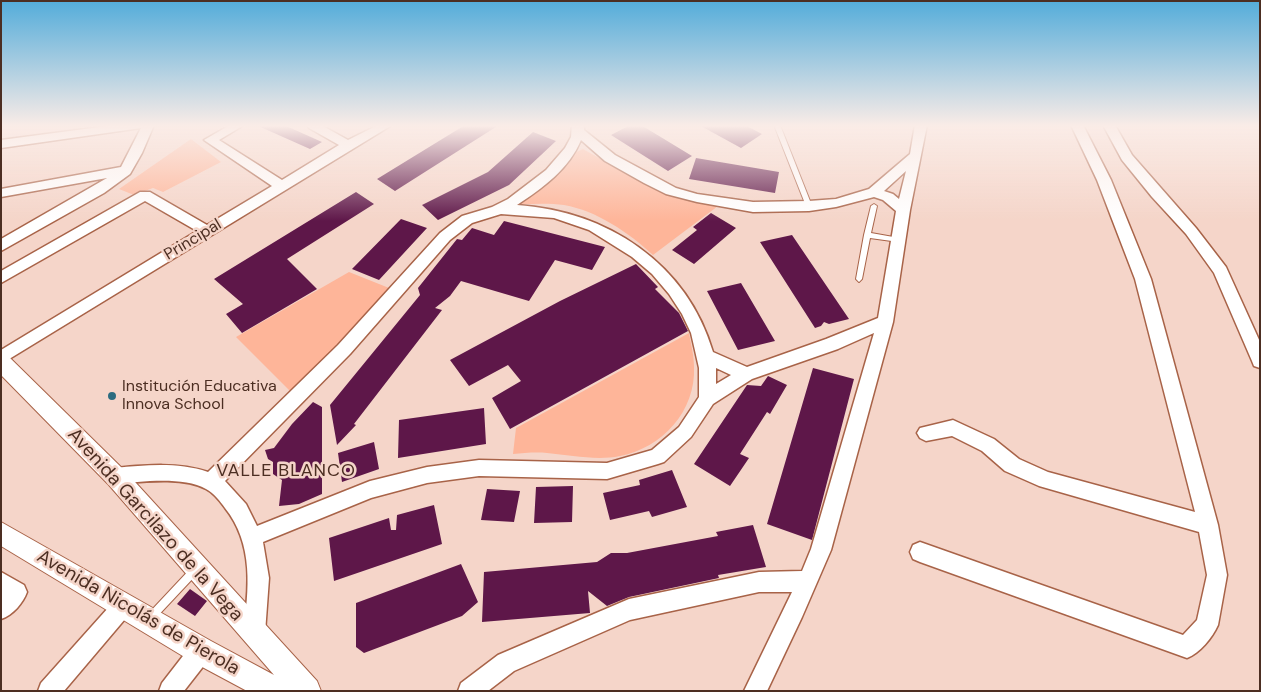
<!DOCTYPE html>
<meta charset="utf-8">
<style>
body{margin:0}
#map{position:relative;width:1261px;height:692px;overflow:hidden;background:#f5d5c9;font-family:"DM Sans",sans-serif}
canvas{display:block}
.frame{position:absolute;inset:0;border:2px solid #4c2e22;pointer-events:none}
</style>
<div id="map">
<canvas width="1261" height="692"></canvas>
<div class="frame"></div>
</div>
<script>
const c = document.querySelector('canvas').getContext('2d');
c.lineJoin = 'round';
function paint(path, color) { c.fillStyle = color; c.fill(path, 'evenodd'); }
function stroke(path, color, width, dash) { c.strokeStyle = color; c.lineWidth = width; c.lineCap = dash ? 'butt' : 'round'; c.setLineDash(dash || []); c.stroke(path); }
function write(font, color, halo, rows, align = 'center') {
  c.font = font + ' "DM Sans",sans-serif'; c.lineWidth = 5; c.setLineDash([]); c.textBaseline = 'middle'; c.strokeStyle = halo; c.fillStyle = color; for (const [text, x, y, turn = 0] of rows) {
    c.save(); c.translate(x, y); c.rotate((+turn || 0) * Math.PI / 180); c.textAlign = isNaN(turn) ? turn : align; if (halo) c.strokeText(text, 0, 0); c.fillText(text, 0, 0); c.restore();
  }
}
paint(new Path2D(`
 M191 139 221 162 163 192 153 188 134 195 119 189Z
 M583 149 653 188 718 206 653 255C628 232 597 211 564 205 550 203 535 204 521 204L518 200 574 153Z
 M349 272 389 288 292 393 236 337Z
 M689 333C691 344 694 356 694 367 696 411 662 448 620 456 596 461 571 455 547 453 536 452 524 453 513 454L516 428Z`), '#feb599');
paint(new Path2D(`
 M256 125H284L322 142 310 149Z
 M465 125H499L395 191 377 179Z
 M630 125H641L692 156 668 171 611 135Z
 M699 125H745L762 134 741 148Z
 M533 132 556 141 509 185 438 220 422 205 488 172Z
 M696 158 779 172 775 193 689 179Z
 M356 192 374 204 287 259 317 289 242 333 226 314 243 304 214 279Z
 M711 213 736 228 694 264 672 250 697 230 693 227Z
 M401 219 427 228 379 280 352 269Z
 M504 221 605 247 592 270 555 260 529 301 461 281 450 296 435 308 442 310 354 424 356 425 337 445 330 405 420 295 418 288 457 239 462 240 472 228 494 235Z
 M792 235 849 319 829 324 824 322 821 326 815 328 760 242Z
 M636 264 658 287 655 289 679 313 688 331 510 429 492 398 521 381 508 365 469 386 450 360 560 301Z
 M741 283 775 341 738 350 707 291Z
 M813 368 854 379 812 540 767 524Z
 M768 376 787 385 770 414 767 412 740 454 749 458 730 486 694 464 747 385 761 386Z
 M313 402 322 407V494L299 504 279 506 282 480 273 474V462L268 459 265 450 274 448 292 424Z
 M484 408 486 444 398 458 399 420Z
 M374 442 379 469 342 482 338 453Z
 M672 470 687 507 652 517 649 511 610 520 603 493 640 485 639 480Z
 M573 486 572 522 534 523 536 487Z
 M487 489 520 491 514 522 481 520Z
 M434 505 442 544 334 581 329 538 389 518 391 530H396L397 515Z
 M753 525 766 567 718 575 719 578 629 597 607 606 588 591 590 613 482 622 484 572 597 562 611 553H627L718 536 716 532Z
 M461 564 478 602 462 616 364 653 356 647V603Z
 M190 589 207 601 195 616 177 604Z`), '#5e1749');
const service = new Path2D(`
 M774 125H780L812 206 811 207 809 208 806 206Z
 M874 204 877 206 871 233 899 238 902 240 899 242 870 238 862 279 859 282 856 279 864 235 871 206Z
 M195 565 198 567 200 570 198 573 153 621 150 623 147 621 145 618 147 615 192 567Z`);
const minor = new Path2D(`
 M115 125H154L142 153 130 174 104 193 1 251V239L107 178 1 197V189L121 167 141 128 1 148V140Z
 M230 125H244L219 140 282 180 339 145 309 128 307 125H321L348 140 378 125H392L1 364V350L197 231 145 201 1 283V271L140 192H150L207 225 272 186 204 140Z
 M572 125H584V130L615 155 676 188 697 194 753 202 809 201 836 199 869 189 910 154 915 125H927L910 210 893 322 831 550 802 617 767 691H744L792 592H759L630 620 514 671 488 691H458L461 683 498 655 629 599 759 572 802 571 811 549 874 333 838 349 752 379 713 404 691 437 664 462 658 464 607 479 479 476 427 483 371 498 263 542 269 578 265 633 262 641 254 644 246 641 243 633C249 590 254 544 225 508 220 501 214 493 206 489 183 476 140 482 115 484L108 482 106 476 108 470 115 468C147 465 178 462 208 472L338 345 440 233 462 216 492 207 508 199 546 170 565 148 571 137ZM581 140 605 161 644 183 666 194 697 202 753 212 809 211 836 207 874 197 883 200 896 211 878 318 826 339 747 367 713 352C687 263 607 211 517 205 543 188 569 169 581 140ZM906 171 899 199 893 194 884 191ZM501 214 554 218 589 230 632 257 652 274 669 294 682 314 691 333 699 368V397L679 427 652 450 607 463 479 460 427 467 370 481 257 526 246 504 225 481 350 354 450 240 472 223ZM716 368 731 375 716 384Z
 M1071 125H1083L1111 180 1151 279 1218 525 1227 575 1218 625C1212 638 1200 653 1187 658L920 562 913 559 910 552 913 545 920 542 1183 635 1197 620 1207 575 1199 532 1039 486 1005 471 982 451 952 436 926 441 920 438 917 433 920 428 953 420 994 439 1019 459 1048 472 1195 512 1135 279 1097 180Z
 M1103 125H1115L1132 155 1196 228 1226 267 1260 342V368L1254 366 1252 361 1214 273 1186 234 1152 197 1122 160Z
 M1 572 24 585 27 592C23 603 13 615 1 619Z
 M124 594 131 598 135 605 131 612 64 691H38L41 683 117 598Z
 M201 640 209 643 212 651 209 659 184 691H159L162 683 193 643Z`);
const tertiary = new Path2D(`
 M1 354 8 356 125 471 317 681 321 691H247L191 661 1 546V522L211 641 274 675 109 485 1 375Z`);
stroke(service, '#a86348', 2);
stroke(minor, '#a86348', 3);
stroke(tertiary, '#a86348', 2);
paint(service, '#fff');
paint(minor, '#fff');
paint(tertiary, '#fff');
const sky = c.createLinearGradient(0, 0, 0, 221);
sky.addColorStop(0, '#53acda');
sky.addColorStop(0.57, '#faece7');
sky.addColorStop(1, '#faece700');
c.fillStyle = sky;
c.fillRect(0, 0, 1261, 221);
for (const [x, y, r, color] of [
 [112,396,5,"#2c6c80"]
]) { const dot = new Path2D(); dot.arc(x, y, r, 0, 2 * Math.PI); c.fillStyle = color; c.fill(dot); stroke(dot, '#f5d5c9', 2); }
write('16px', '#4c2e22', '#f5d5c9', [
 ["Principal",193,240,-31]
]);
write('16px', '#4c2e22', '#f5d5c9', [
 ["Institución Educativa",122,387],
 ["Innova School",122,405]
], 'left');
c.letterSpacing = '1px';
write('18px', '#4c2e22', '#f5d5c9', [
 ["VALLE BLANCO",286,471]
]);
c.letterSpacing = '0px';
write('19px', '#4c2e22', '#f5d5c9', [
 ["Avenida Garcilazo de la Vega",155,525,48],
 ["Avenida Nicolás de Pierola",138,613,30]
]);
</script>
